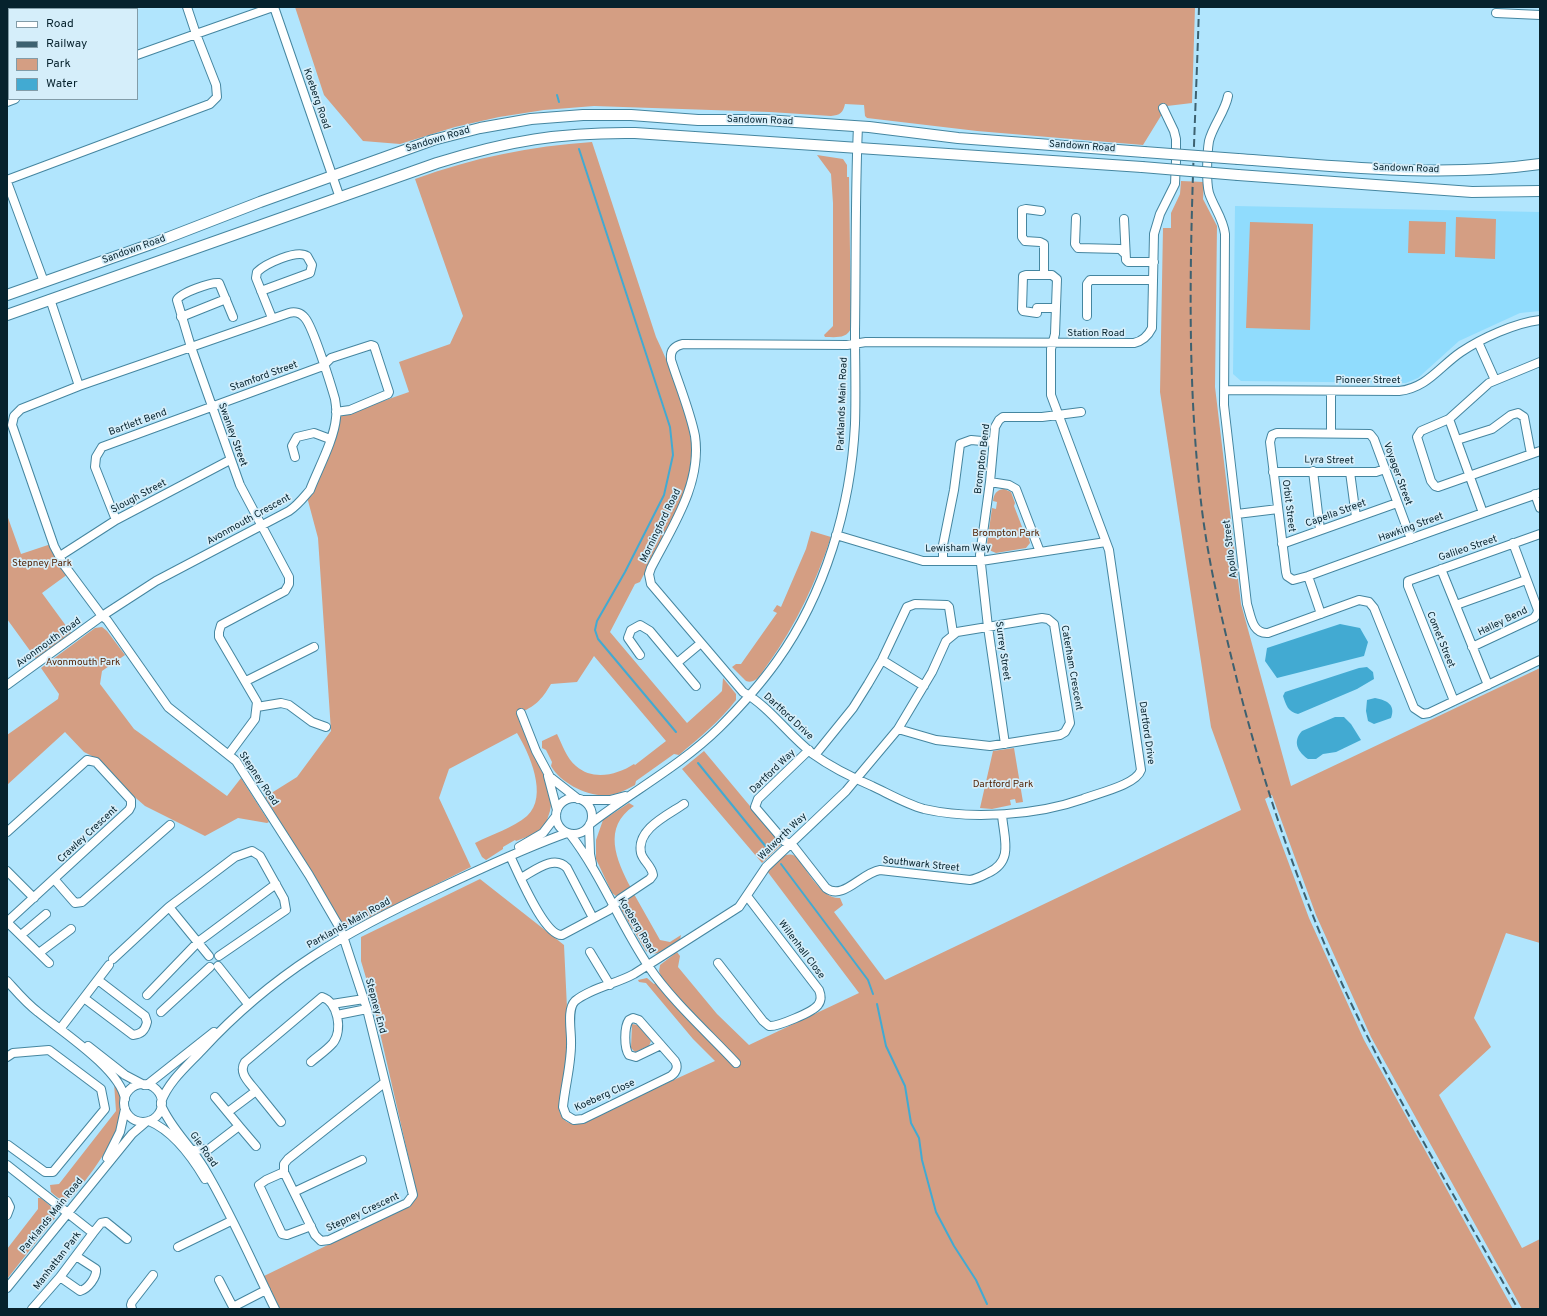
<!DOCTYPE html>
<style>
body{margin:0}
#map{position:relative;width:1547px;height:1316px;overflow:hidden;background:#b1e5fd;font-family:Overpass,sans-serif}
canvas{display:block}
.frame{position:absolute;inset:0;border:8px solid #06222d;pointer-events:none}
.legend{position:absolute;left:8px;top:8px;width:130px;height:92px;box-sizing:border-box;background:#d5eefa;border:1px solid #829ca8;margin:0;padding:5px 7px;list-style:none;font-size:12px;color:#06222d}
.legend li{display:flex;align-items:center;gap:8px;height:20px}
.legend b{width:20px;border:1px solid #829ca8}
</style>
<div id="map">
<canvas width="1547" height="1316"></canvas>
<div class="frame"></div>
<ul class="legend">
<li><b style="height:5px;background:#fff"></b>Road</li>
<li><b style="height:5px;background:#3d6170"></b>Railway</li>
<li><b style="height:11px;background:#d49e83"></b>Park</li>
<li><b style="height:11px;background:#42aad2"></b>Water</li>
</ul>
</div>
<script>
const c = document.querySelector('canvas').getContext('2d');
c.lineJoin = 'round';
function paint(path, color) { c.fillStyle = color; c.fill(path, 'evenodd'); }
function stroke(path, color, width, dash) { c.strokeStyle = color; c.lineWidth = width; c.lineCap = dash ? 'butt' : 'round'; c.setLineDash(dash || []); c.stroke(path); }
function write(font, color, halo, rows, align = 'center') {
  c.font = font + ' Overpass,sans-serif'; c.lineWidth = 3.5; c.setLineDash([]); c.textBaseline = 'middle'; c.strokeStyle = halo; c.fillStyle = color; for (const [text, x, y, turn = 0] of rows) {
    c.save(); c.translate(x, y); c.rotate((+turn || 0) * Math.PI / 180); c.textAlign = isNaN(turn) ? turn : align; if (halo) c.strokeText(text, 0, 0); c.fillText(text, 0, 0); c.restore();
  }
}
paint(new Path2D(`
 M1235 206 1540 212V311L1520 313 1459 341 1418 378 1406 383 1241 381 1233 374Z`), '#90dcfd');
paint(new Path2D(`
 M295 7H1195L1192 103 1167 106 1143 145 977 131 867 118 865 116 864 105 845 104C843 113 840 115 831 116L770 112 594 106 544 110 499 117 455 127 400 144 363 141 324 95Z
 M592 142 656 337C672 371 700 436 690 474 681 512 658 548 640 582L635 584 610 632 687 723 718 695 722 691 723 678 736 694V700C720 721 699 738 679 755L674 754 636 781 635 785C629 788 622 792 615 794 593 800 562 785 551 766L552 762 546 750 542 748V741L557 734C562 744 567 759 576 766 593 781 617 775 634 764L635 765 666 741 594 656 577 682 551 684C541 701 535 706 518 714L532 751 548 784 552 800 550 811 546 823 542 828 532 835 516 841 515 840 503 847V849L486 860 482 857 475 843C492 834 513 828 527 816 549 796 529 753 517 733L449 769 439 798 471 867 354 925H346L340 920 265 797 297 777 331 731 318 538 307 497 340 416 409 392 399 362 450 344 463 316 415 179C472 158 531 146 592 142Z
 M817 155 843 159 847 165V177H849L851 328C847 339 836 337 825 337L824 335 833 326V203L831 174Z
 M1181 181 1204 182 1203 199 1217 226 1215 387 1241 604 1291 786 1540 668V943L1506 933 1474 1018 1491 1047 1439 1095 1522 1248 1540 1239V1309H1522L1371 1037 1316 915 1272 795 1265 799 1309 918 1364 1040 1513 1309H280L264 1276 410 1205 415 1199 416 1190 372 998 361 961V937L480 879 564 945 569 1050 559 1109C561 1119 567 1125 578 1124L715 1061 693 1039 646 983 639 982 638 980 647 978 654 984 662 979 659 971 660 965 677 952 680 956 678 967 717 1014 749 1045 859 993 767 871C775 863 784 850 795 856 808 869 820 899 840 898L843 905 834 912 885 980 1241 810 1211 727 1160 392 1163 228H1171V213L1180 194Z
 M1456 217 1496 219 1495 259 1455 257Z
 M1409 221 1446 222 1445 254 1408 253Z
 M1250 222 1313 224 1310 330 1246 328Z
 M1004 489 1011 492 1015 503 1014 506 1024 532 1028 535 1030 543 1026 548 996 553 989 550 987 544 992 508 996 509 997 502 993 501C994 494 996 490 1004 489Z
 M7 515 21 554 51 544 68 574 42 593 72 634 36 659 7 619Z
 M811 531 831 537C816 582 796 625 768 664 764 669 760 677 755 680 752 682 749 682 746 681L732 667 736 664H741L777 613 773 611 777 605 781 607 806 549Z
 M102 627 107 631 125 655 102 671 100 684 134 729 227 796 241 778 269 822 267 823 238 818 205 836 145 806 129 792 98 759 84 752 65 732 7 785V735L58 699 59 694 41 668 95 628Z
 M1014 748 1023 802 1016 803 1015 799 1010 800 1011 805 992 809 980 808 993 751Z
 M704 751 780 842 781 845 762 863 682 769Z
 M629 803 634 806C602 827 616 860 631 888L616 896 612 893 596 859V840L603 820Z
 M634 894 660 940 670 942 681 935 680 940C670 946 657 959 646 951L620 908 622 902Z
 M632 1024 638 1025 651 1041 649 1046 635 1052 631 1048Z
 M114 1083C139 1116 92 1173 72 1197 63 1203 58 1198 51 1192L50 1185 59 1184 116 1111Z
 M38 1198H41L54 1209 55 1218 7 1279V1249L38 1209Z`), '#d49e83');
paint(new Path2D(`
 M1340 624 1360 628 1368 642 1364 656 1277 678 1265 661 1267 648Z
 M1367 667 1373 672 1374 679 1357 689 1298 714C1288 712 1286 705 1283 696L1285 692 1359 668Z
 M1375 698C1387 700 1396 705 1391 718L1374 724 1368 721 1366 711 1367 700Z
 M1335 717H1344L1351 724 1361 740 1336 752 1323 754 1316 759H1308C1298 752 1292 742 1302 731Z`), '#42aad2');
stroke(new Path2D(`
 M557 95 559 102
 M579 149 670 427 673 455 664 495 625 572 597 621 595 630 598 639 676 732
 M698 763 767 848
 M781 864 868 980 873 994
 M877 1004 886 1046 905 1086 911 1123 919 1138 922 1160 936 1212 954 1246 976 1280 987 1304`), '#42aad2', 2);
const minor = new Path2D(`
 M38 7V9
 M274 7 340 198
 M57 9 62 7
 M1496 13 1540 15
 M7 27 9 26
 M137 55 196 34 187 7
 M1228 96C1225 112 1213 125 1209 141 1207 153 1206 182 1209 193 1214 208 1223 218 1225 234L1224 405 1247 604C1251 616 1252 634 1268 633L1359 600 1369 602 1374 608 1414 708 1423 714 1429 713 1540 660
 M7 102 15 99
 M7 180 210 104 217 97 216 85 196 34 273 7
 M7 182 44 282
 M1041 211 1026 209 1022 210V237L1025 241 1040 242 1044 244V275
 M1076 218 1075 244 1078 248 1120 249 1124 253
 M1124 219 1126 260 1128 262H1154
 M261 291 310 273 312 265 307 256C297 249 265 264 257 272L256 278 272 318
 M50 299 79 386
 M1055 308H1037V313L1023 311 1022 309 1023 276 1026 275H1052L1057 279 1055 334 1051 349V395L1109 550 1141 770C1136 785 1098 793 1083 799 1038 815 972 820 924 809 906 804 889 794 872 786 851 777 831 767 813 754 788 735 770 707 743 692L651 584 649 574 651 568C672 527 702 484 695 436 690 411 679 385 671 360 670 351 674 346 683 344L847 345 866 342 1134 343C1143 341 1148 336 1152 328L1154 234 1160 214 1175 184 1176 161V139L1174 131 1163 108
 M1087 316V284L1090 280H1153
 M181 317 226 299
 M1478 342 1495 380
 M1540 362 1489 383 1449 419 1421 431 1417 437 1431 481 1435 486 1438 487 1540 451
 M1224 390 1399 391C1427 388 1439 367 1461 352 1482 338 1515 323 1540 320
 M1449 419 1483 513
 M1331 433V391
 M1457 440 1492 429 1511 415 1518 413 1524 417 1531 454
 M295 457 292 446 297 437 314 433 330 439
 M1313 471 1320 530
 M1273 472H1376L1385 469
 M1350 472 1356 517
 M990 482 1009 485 1016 489 1040 552
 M1535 494 1540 508
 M1237 514 1278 509
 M116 520 95 467 96 457 102 447 323 366 331 358 371 345 374 346 389 392 388 394 350 410 336 412
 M836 535 923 561H981L1106 542
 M1411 539 1374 439 1370 434 1277 433 1272 435 1270 442 1286 572 1287 576 1293 580 1308 576C1385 548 1462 520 1540 493
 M1282 544 1397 503
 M60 556 116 520 230 460
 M943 561V545L954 490 960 444 971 440 993 442
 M1441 569 1488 685
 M1308 576 1321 614
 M1456 605 1526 580
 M1472 647 1534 618 1537 614 1538 610 1513 543
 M640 655 628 638 631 630 640 625 650 631 696 686
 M882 660 924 686
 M677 663 701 643
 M246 681 314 647
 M7 685 102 616 156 581 289 511C298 505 303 498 310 490 318 469 334 440 336 418 337 412 336 405 335 399 331 385 313 327 305 318 301 313 295 311 289 313L79 386 21 409 14 416 12 425 54 546 64 565 102 616 107 620 168 707 236 761 309 875 341 930 367 1009 413 1195 407 1203 329 1240 321 1241 315 1235 284 1172V1164L288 1159 384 1083
 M1454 701 1408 586V581L1540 534
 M257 707 281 703 289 705 312 722 326 727
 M521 713 536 751 550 777 578 799
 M1005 744 988 627 980 555 990 482 995 427 999 420 1003 417H1042L1081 412
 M809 750 758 799 755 807 784 841 794 847 826 888C843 901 861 873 880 870L970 880C977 879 982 876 988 873 1014 861 1004 839 1002 815
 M229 754 255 719 257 702 219 637V632L221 625 285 591 289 584V577L240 485 191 347 177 300C180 293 211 282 219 283L233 317
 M815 755 853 708 868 684 882 660 907 607 915 604 947 605 949 607 953 633
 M548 776 557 810
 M556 816a18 18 0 1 1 36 0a18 18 0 1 1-36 0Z
 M583 800H610L625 796
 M590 824C633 791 680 766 719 728 739 708 760 685 777 661 825 594 851 506 855 424 856 393 855 362 855 331 856 263 855 194 858 126
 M589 826 590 854 592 864
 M7 832 87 760 96 762 131 800V806L129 810 7 922
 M570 834C601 874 620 924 649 967 671 1000 709 1034 736 1063
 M519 847 543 833 556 816
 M510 856C518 872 544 936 562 935L609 910 620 899 650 879 653 875C652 866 643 861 641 853 636 829 668 815 684 804
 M7 871 34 898
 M521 878C534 871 554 854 567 868L593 918
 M54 879 75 903 82 902 170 825
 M7 922 49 963
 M21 935 46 914
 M590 952 610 985
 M39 953 71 929
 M209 956 169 907 235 857 252 851 260 856 284 899 286 910 219 956
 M113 959 169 907
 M718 963 763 1021 769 1026C777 1027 813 1012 818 1005 822 1000 821 995 819 990L747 896
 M218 966 248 1004
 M7 981C17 992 26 1003 38 1012 61 1031 120 1069 125 1099
 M147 995 198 942 276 884
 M84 998 133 1035C141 1034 145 1031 147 1022L145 1016 98 980
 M332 1004 364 999
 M161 1012 210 967
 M337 1015 367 1009
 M60 1029 109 965
 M661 1045 636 1057 629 1055C624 1048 624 1027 629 1020L633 1018 639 1020 675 1061C678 1066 677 1072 671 1076L583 1119 574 1120 566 1115 563 1107C565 1085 572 1062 571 1040 571 1029 567 1009 575 1001 591 988 616 984 634 974L739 907 766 867 846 791 898 729 932 672 946 641 957 632 1042 618 1048 619 1054 624 1070 723 1065 732 1060 735 990 746 936 740 898 729
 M88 1046 125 1075 144 1085
 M7 1057 13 1053 49 1050 101 1089 105 1109 53 1172H45L8 1145
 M124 1103a19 19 0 1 1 38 0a19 19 0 1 1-38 0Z
 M147 1085 214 1032
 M256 1091 281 1122
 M215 1097 239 1126
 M161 1102C169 1081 187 1066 202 1050 274 972 347 931 442 887 483 868 524 848 567 833
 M161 1105C171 1129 191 1146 204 1168 231 1213 252 1262 275 1309
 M228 1112 256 1091C249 1082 238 1073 245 1062L322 997C338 1002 343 1030 333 1043 327 1050 318 1056 311 1062
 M149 1121C173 1131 192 1157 205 1179
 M193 1150 209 1149 239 1126 256 1146
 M107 1158 120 1132 125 1109
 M7 1165 93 1233 60 1277 32 1309
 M284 1172 266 1180 259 1185 282 1234 287 1235 311 1226
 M294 1192 362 1160
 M7 1201 10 1207 7 1215
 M93 1233 101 1223 106 1222 127 1239
 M178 1247 231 1221
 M60 1277 80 1291C88 1289 97 1277 96 1269L76 1256
 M219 1280 233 1307 266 1290
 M7 1288 132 1134 146 1122
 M132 1309 131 1305 132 1302 153 1275`);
const major = new Path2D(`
 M1238 159C1339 166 1440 178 1540 164
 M1238 175 1472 192 1540 191
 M7 295 154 243 260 202 433 140 480 128 531 119 583 115H631L698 120H765L869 127 958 138 1144 152
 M7 315 437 163C507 141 561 132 635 133L1142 167`);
stroke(minor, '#4586a0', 10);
stroke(major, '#4586a0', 12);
stroke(minor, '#fff', 8);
stroke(major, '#fff', 10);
stroke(new Path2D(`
 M1199 7C1194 172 1182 338 1201 502 1208 563 1223 624 1238 684 1266 793 1302 899 1350 1001 1400 1106 1461 1207 1518 1309`), '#3d6170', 2, [8, 4]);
const majorBridge = new Path2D(`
 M1144 152 1238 159
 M1142 167 1238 175`);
stroke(majorBridge, '#4586a0', 12, []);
stroke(majorBridge, '#fff', 10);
write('10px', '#06222d', '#d5eefa', [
 ["Koeberg Road",316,99,71],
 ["Sandown Road",760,121,2],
 ["Sandown Road",438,140,-17],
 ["Sandown Road",1082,147,4],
 ["Sandown Road",1406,169,2],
 ["Sandown Road",134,250,-20],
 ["Station Road",1096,334],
 ["Stamford Street",264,377,-20],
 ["Pioneer Street",1368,381],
 ["Parklands Main Road",843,404,-88],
 ["Bartlett Bend",138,423,-20],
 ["Swanley Street",232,435,70],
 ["Brompton Bend",983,459,-83],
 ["Lyra Street",1329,461,1],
 ["Voyager Street",1397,474,70],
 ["Slough Street",139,497,-28],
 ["Orbit Street",1288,506,83],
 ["Capella Street",1336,514,-20],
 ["Avonmouth Crescent",249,520,-29],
 ["Morningford Road",661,526,-64],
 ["Hawking Street",1411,528,-20],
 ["Lewisham Way",958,549,-1],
 ["Apollo Street",1231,549,-97],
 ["Galileo Street",1468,549,-19],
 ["Halley Bend",1503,622,-26],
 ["Comet Street",1440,640,68],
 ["Avonmouth Road",49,643,-36],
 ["Surrey Street",1002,651,82],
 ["Caterham Crescent",1071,668,80],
 ["Dartford Drive",788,717,43],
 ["Dartford Drive",1146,733,82],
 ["Dartford Way",773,772,-44],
 ["Stepney Road",258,779,56],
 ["Crawley Crescent",88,835,-43],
 ["Walworth Way",783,837,-44],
 ["Southwark Street",921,865,6],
 ["Parklands Main Road",349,924,-29],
 ["Koeberg Road",636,926,59],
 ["Willenhall Close",801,950,53],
 ["Stepney End",375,1006,75],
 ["Koeberg Close",605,1096,-24],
 ["Gie Road",203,1150,55],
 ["Stepney Crescent",363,1213,-25],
 ["Parklands Main Road",52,1216,-51],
 ["Manhattan Park",58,1261,-52]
]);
write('10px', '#501f00', '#d5eefa', [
 ["Brompton Park",1006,534],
 ["Stepney Park",42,564],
 ["Avonmouth Park",83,663],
 ["Dartford Park",1003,785]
]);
</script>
